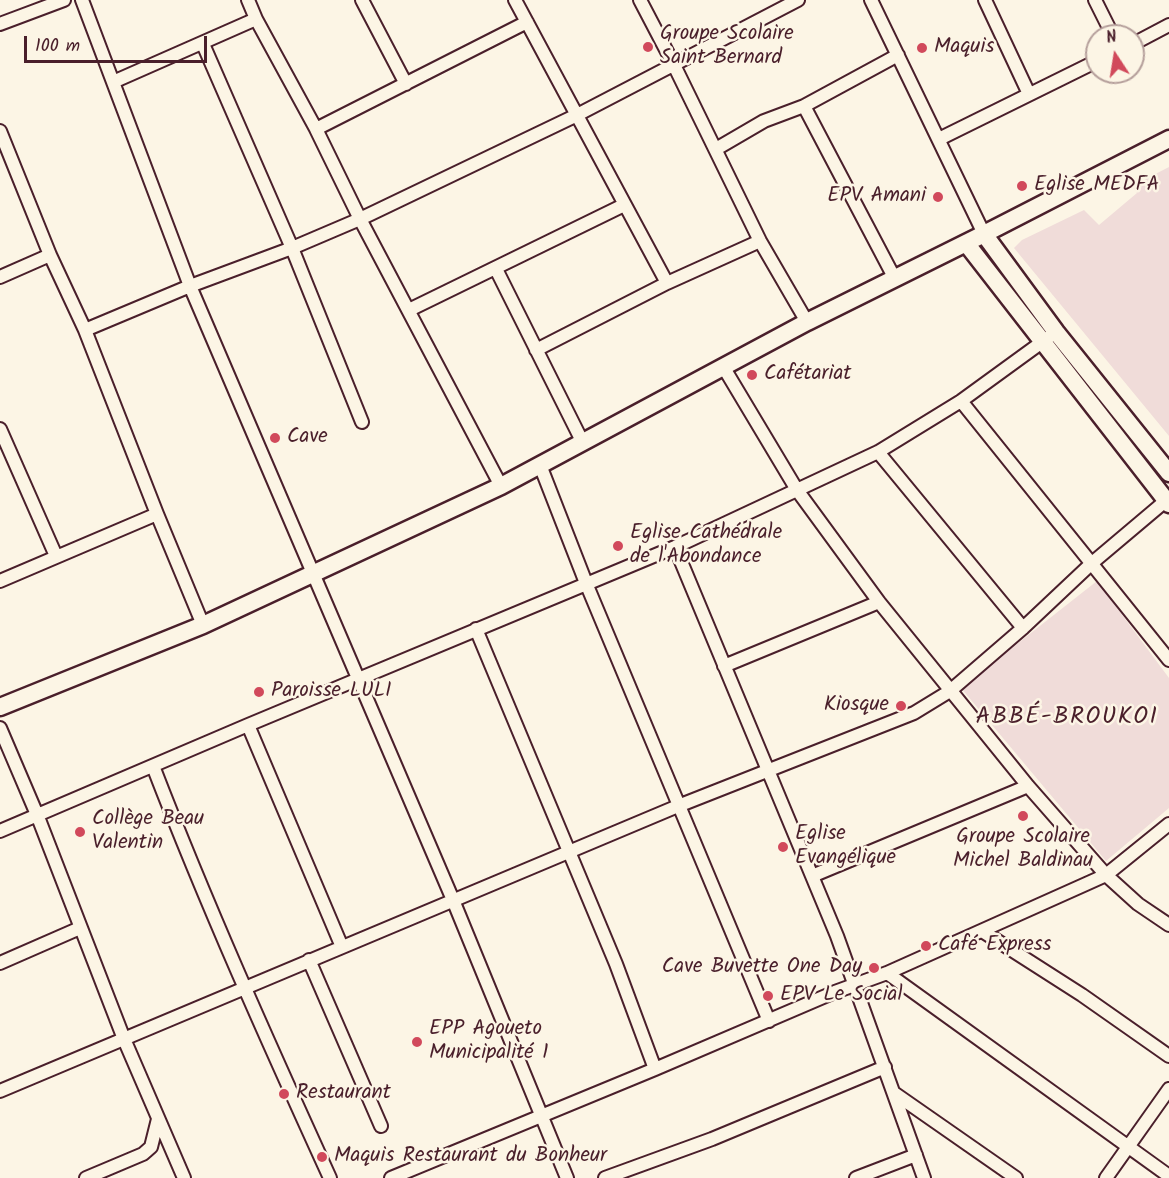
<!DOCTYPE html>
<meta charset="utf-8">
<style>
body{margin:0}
#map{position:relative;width:1169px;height:1178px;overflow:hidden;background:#fcf5e5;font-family:Kalam,sans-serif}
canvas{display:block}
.north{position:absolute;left:1085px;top:24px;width:60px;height:60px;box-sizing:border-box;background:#fcf5e5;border:2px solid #b59f9b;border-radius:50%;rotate:348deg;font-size:16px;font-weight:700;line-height:24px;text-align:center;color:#4a1f2b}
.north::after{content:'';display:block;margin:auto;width:21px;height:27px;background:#d1495b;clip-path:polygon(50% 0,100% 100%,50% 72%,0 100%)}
.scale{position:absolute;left:24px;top:36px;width:183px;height:27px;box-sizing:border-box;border:3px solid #4a1f2b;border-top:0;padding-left:8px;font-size:18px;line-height:21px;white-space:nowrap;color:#4a1f2b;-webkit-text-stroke:4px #fcf5e5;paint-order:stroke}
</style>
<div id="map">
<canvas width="1169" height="1178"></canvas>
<div class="north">N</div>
<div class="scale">100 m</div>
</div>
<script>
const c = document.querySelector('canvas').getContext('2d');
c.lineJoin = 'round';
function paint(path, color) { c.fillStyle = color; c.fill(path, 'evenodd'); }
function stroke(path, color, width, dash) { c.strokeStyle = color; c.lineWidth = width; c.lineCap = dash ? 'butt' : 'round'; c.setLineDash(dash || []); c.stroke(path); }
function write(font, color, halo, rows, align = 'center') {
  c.font = font + ' Kalam,sans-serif'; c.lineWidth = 5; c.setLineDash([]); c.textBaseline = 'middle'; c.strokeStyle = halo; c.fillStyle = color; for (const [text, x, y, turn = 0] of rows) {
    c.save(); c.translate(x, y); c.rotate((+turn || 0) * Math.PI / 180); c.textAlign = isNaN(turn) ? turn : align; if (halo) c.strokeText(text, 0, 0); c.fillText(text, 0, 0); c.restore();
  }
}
paint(new Path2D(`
 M1169 167V436L1014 248 1022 240 1084 210 1099 225 1137 193 1132 186Z
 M1097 581 1169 678V808L1106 861 961 688Z`), '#f0dcd9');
const street = new Path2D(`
 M82 0 190 286 453 900 567 1178
 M248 0 256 19 316 129 360 219 501 486
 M362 0 406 84
 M515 0 667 283
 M640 0 674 65 760 241 807 322
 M871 0 984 234
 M985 0 1029 94
 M1095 0 1113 36
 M0 24 64 0
 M203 44 292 248 362 422
 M1133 44 1169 25
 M113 82 256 19
 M316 129 527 22
 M0 131 50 255 85 330 157 514 203 625
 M939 139 1097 61
 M716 149 764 121 804 106
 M496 269 583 443
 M0 277 50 255
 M895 279 804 106 898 55
 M409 310 624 205
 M85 330 190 286 292 248 360 219 577 115 798 0
 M536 350 667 283 760 241
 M724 368 797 490 879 602 1028 786 1106 875 1138 904 1169 925
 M961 401 1169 660
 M0 429 56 556
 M878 452 1023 628
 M540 465 586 583 769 1021
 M675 547 837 936 924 1178
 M0 581 157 514
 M476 629 616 964 655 1069
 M724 666 879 602
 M248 725 342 947
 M0 728 38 817 124 1039 184 1178
 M153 766C207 906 268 1042 330 1178
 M0 831 248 725 675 547 878 452 961 401 1049 337
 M812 876 1028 786
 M982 931 1082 995 1169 1056
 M309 960 381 1126
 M0 963 80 928
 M887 973 1169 1176
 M0 1091 678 806 914 713 950 691 1023 628 1092 563 1169 498
 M894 1093 1016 1178
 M86 1178 143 1154 151 1147 158 1119
 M391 1178 655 1069 835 992 887 973 1086 884 1106 875 1169 824
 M605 1178 712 1139 885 1067
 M856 1178 916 1155
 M1106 1178 1169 1089`);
const secondary = new Path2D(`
 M984 234 1056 332 1169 473
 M966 243 1169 504
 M0 707 203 625 501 486 807 322 984 234 1169 139`);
stroke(street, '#4a1f2b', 16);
stroke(secondary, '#4a1f2b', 21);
stroke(street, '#fcf5e5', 12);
stroke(secondary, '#fcf5e5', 16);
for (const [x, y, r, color] of [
 [648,47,6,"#d1495b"],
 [922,48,6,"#d1495b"],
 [1022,186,6,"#d1495b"],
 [938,197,6,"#d1495b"],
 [752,375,6,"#d1495b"],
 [275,438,6,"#d1495b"],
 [618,546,6,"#d1495b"],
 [259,692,6,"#d1495b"],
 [901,706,6,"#d1495b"],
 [1023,816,6,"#d1495b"],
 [80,832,6,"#d1495b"],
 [783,847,6,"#d1495b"],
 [926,946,6,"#d1495b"],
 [874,968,6,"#d1495b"],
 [768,996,6,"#d1495b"],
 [417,1042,6,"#d1495b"],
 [284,1094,6,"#d1495b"],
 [322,1157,6,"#d1495b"]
]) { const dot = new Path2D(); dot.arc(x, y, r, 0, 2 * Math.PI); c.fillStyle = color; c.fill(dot); stroke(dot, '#fcf5e5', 2); }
write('21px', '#4a1f2b', '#fcf5e5', [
 ["Groupe Scolaire",660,35],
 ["Saint Bernard",660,59],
 ["Maquis",934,48],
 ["Eglise MEDFA",1034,186],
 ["EPV Amani",926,197,"right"],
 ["Cafétariat",764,375],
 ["Cave",287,438],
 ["Eglise Cathédrale",630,534],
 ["de l'Abondance",630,558],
 ["Paroisse LULI",271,692],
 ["Kiosque",889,706,"right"],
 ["Collège Beau",92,820],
 ["Valentin",92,844],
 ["Eglise",795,835],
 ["Evangélique",795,859],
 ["Groupe Scolaire",1023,838,"center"],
 ["Michel Baldinau",1023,862,"center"],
 ["Café Express",938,946],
 ["Cave Buvette One Day",862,968,"right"],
 ["EPV Le Social",780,996],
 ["EPP Agoueto",429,1030],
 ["Municipalité 1",429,1054],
 ["Restaurant",296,1094],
 ["Maquis Restaurant du Bonheur",334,1157]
], 'left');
c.letterSpacing = '1.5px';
write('24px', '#4a1f2b', '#fcf5e5', [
 ["ABBÉ-BROUKOI",1067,719]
]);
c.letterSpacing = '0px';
</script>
